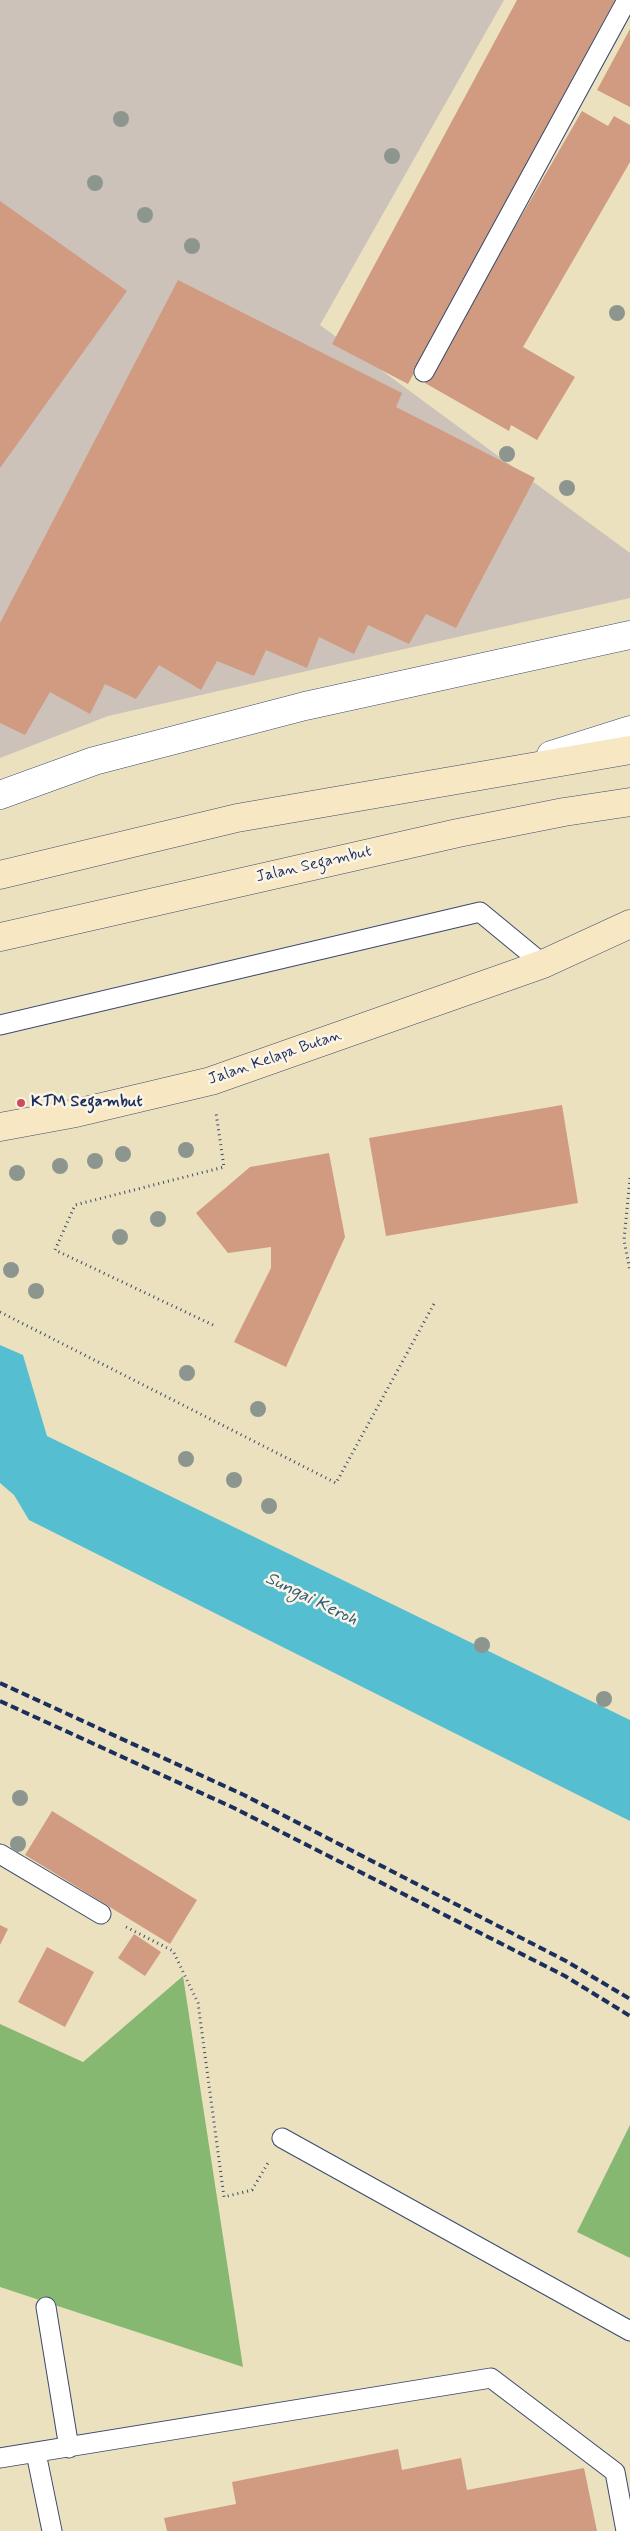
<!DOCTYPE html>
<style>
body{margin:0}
canvas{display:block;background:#ebe1bf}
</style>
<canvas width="630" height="2531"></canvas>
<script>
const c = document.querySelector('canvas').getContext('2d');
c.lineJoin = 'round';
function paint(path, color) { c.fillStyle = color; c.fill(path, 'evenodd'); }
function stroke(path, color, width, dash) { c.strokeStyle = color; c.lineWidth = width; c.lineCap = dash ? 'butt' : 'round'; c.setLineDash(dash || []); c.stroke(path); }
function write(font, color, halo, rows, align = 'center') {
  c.font = font + ' Mynerve,sans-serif'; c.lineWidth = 5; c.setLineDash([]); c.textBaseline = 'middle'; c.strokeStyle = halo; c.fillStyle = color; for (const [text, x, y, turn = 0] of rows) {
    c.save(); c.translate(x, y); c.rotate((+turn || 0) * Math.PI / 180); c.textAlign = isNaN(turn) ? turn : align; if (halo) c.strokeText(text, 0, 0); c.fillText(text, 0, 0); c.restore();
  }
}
paint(new Path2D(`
 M0 0H504L320 325 630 553V598L108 716 0 758Z`), '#ccc2b9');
paint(new Path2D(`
 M183 1976 243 2367 0 2287V2024L83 2062Z
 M630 2125V2258L577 2232Z`), '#86b872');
paint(new Path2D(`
 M0 1345 23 1355 47 1436 630 1720V1821L29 1520 14 1495 0 1483Z`), '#55bfd1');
paint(new Path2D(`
 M517 0H615L408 384 332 344Z
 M630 29V107L597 90Z
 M582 111 608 126 614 116 630 125V162L523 347 575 377 537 440 511 425 509 431 425 383Z
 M0 201 127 291 0 468Z
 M178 280 402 393 396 407 535 478 456 628 426 614 409 644 368 625 354 654 319 637 307 668 266 650 254 676 217 661 201 690 159 665 136 699 105 684 90 714 50 692 25 735 0 723V623Z
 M562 1105 578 1203 386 1236 369 1138Z
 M329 1153 345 1237 286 1367 234 1342 271 1268V1247L228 1253 196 1213 250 1167Z
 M52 1811 197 1900 170 1944 25 1855Z
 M0 1925 8 1929 0 1945Z
 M134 1934 161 1952 145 1976 118 1958Z
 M47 1947 94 1972 65 2027 18 2002Z
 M398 2449 402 2470 461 2458 467 2490 584 2468 597 2531H167L164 2518 236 2504 232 2482Z`), '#d09b81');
const lane = new Path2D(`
 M424 372 627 0
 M0 1025 480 912 543 964
 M0 1854 101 1914
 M282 2138 630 2331
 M46 2307 69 2448
 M36 2453 52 2531
 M0 2458 491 2378 615 2472 626 2531`);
const street = new Path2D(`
 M551 755 630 730
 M0 795 94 761 305 706 630 635`);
const secondary = new Path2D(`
 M0 875 237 818 630 750
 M0 937 458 833 564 812 630 802
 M0 1127 76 1113 211 1081 543 964 630 924`);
stroke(lane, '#3a4a6d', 21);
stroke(street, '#3a4a6d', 29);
stroke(secondary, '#3a4a6d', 29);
stroke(new Path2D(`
 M630 1178 624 1240 630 1271
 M0 1312 336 1483 435 1302
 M213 1325 55 1250 75 1205 224 1167 216 1113
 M126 1927 173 1951 198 2003 224 2197 252 2190 268 2163`), '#3a4a6d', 3, [1, 4]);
stroke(lane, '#fff', 19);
stroke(street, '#fff', 28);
stroke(secondary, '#f7e8c3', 28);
stroke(new Path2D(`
 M0 1683 244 1795 566 1961 630 1999
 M0 1701 234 1808 565 1976 630 2016`), '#1b2f5e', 4, [8, 4]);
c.fillStyle = '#8c968f';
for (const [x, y] of [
 [121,119],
 [392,156],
 [95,183],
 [145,215],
 [192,246],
 [617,313],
 [507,454],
 [567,488],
 [186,1150],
 [123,1154],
 [95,1161],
 [60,1166],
 [17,1173],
 [158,1219],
 [120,1237],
 [11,1270],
 [36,1291],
 [187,1373],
 [258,1409],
 [186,1459],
 [234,1480],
 [269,1506],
 [482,1645],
 [604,1699],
 [20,1798],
 [18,1844]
]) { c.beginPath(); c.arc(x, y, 8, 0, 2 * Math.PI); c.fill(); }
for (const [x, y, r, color] of [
 [21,1103,5,"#d1495b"]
]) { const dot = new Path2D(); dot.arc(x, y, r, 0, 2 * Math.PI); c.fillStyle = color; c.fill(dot); stroke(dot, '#fcf5e5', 2); }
write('16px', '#1b2f5e', '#fcf5e5', [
 ["Jalan Segambut",314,865,-13],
 ["Jalan Kelapa Butan",275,1058,-19]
]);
write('bold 16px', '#1b2f5e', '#fcf5e5', [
 ["KTM Segambut",31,1103]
], 'left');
write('italic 18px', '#2c5a80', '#fcf5e5', [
 ["Sungai Keroh",311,1600,26]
]);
</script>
